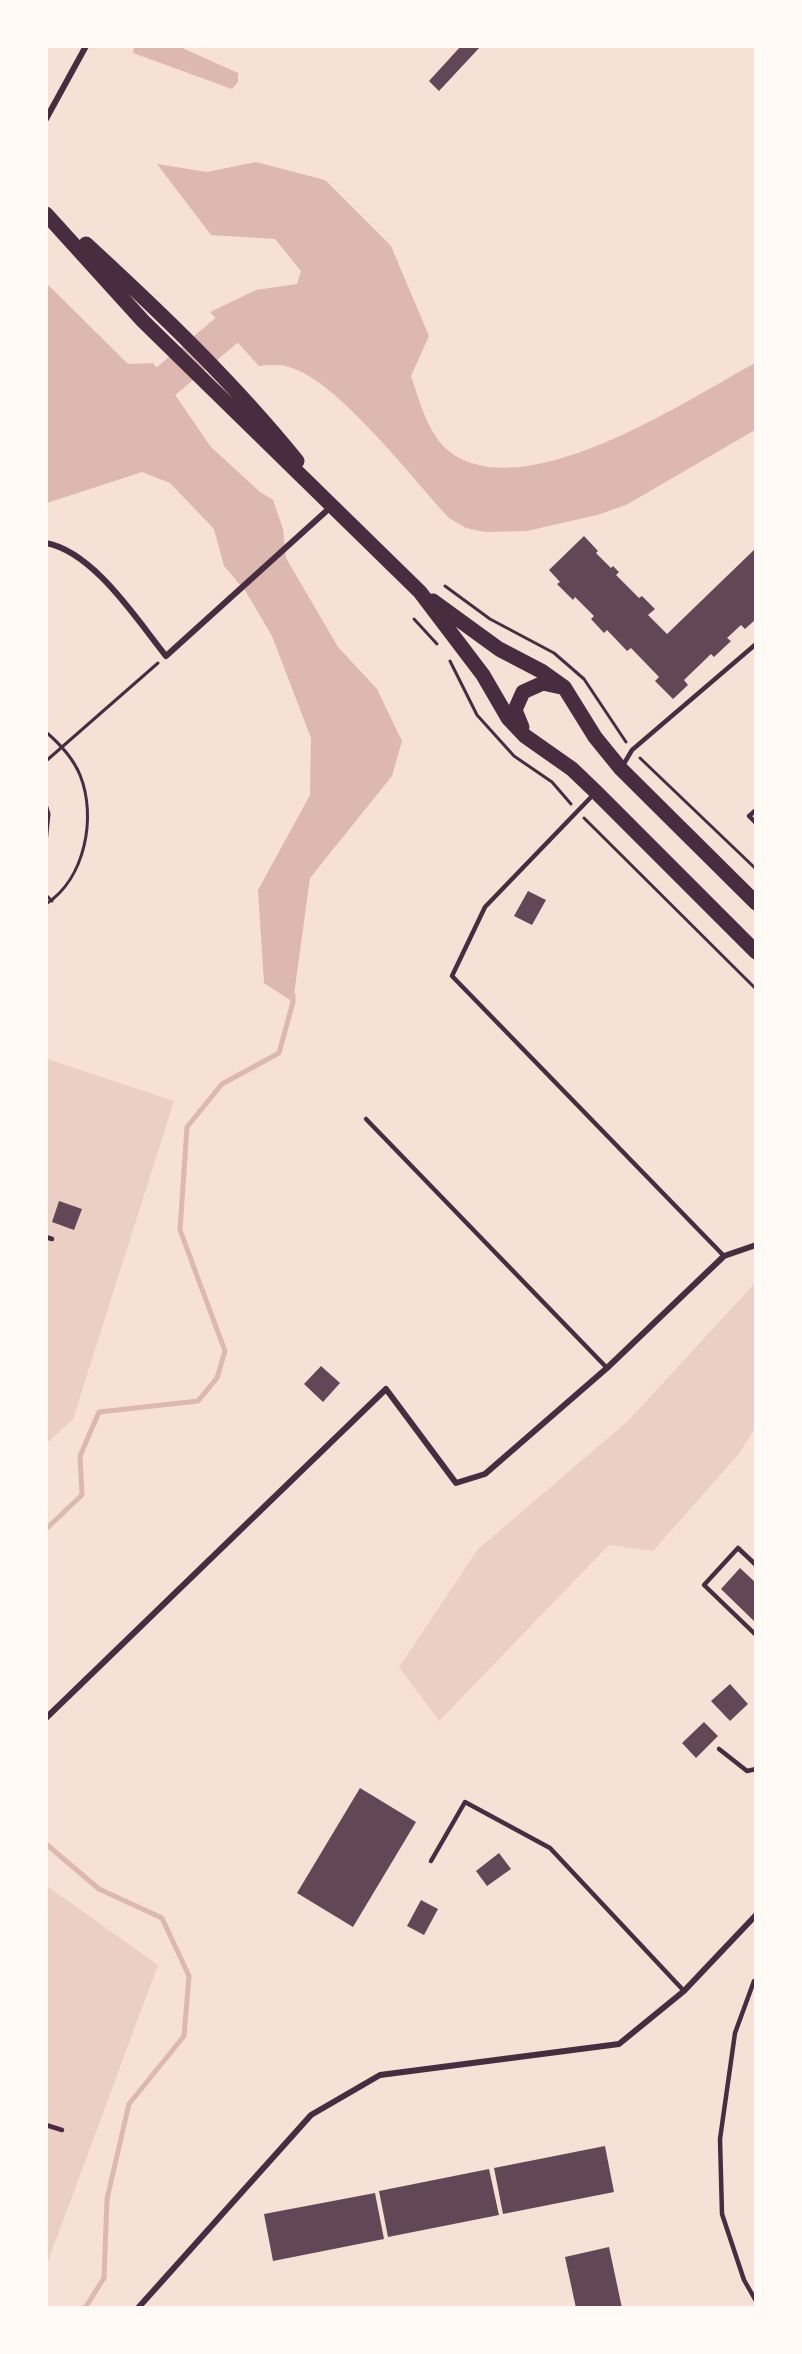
<!DOCTYPE html>
<style>
body{margin:0}
#map{position:relative;width:802px;height:2354px;overflow:hidden;background:#f7e1d7;font-family:Roboto,sans-serif}
canvas{display:block}
.frame{position:absolute;inset:0;border:48px solid #fffaf5;pointer-events:none}
</style>
<div id="map">
<canvas width="802" height="2354"></canvas>
<div class="frame"></div>
</div>
<script>
const c = document.querySelector('canvas').getContext('2d');
c.lineJoin = 'round';
function paint(path, color) { c.fillStyle = color; c.fill(path, 'evenodd'); }
function stroke(path, color, width, dash) { c.strokeStyle = color; c.lineWidth = width; c.lineCap = dash ? 'butt' : 'round'; c.setLineDash(dash || []); c.stroke(path); }
paint(new Path2D(`
 M47 1059 174 1101 73 1419 47 1443Z
 M755 1283V1428L738 1455 653 1551 609 1545 439 1721 399 1667 478 1549 628 1421Z
 M47 1886 158 1965 47 2264Z`), '#ebcfc5');
paint(new Path2D(`
 M134 47H180L238 73V82L232 89 133 53Z
 M256 162 325 180 391 246 429 336 411 376C420 402 428 435 450 452 525 508 687 400 755 363V430L626 505 597 515 527 531 485 532 466 528 449 518C413 479 339 383 292 368 281 364 271 365 259 366L210 312 256 290 297 284 301 271 275 239 211 235 157 164 207 172Z
 M46 283 128 364 153 363 211 447 260 492 273 500 283 529 286 558 338 647 377 689 402 741 392 776 310 878 293 1002 264 983 258 890 310 795 311 738 272 636 246 592 224 566 214 529 170 483 142 472 47 503Z`), '#dcb8b0');
stroke(new Path2D(`
 M46 1529 82 1495 80 1456 99 1412 198 1401 217 1378 225 1351 180 1230 187 1127 222 1084 279 1053 293 1002V995
 M46 1844 99 1889 162 1918 189 1976 184 2036 129 2104 107 2199 104 2278 85 2308`), '#dcb8b0', 5);
stroke(new Path2D(`
 M46 411 141 402 233 325 271 321`), '#dcb8b0', 33);
paint(new Path2D(`
 M461 46H481L439 91 429 81Z
 M584 536 598 551 596 553 611 568 613 566 619 572 616 575 639 598 642 596 655 609 648 615 667 634 756 548V619L745 629 741 625 727 638 731 641 714 657 711 654 684 680 688 685 673 699 655 681 659 677 631 648 627 651 607 630 604 633 591 619 594 616 575 597 573 600 557 584 560 582 549 570Z
 M528 891 546 900 532 925 514 916Z
 M59 1201 82 1209 74 1230 52 1222Z
 M321 1366 340 1383 323 1402 304 1384Z
 M740 1568 756 1583V1623L721 1589Z
 M730 1684 748 1704 730 1721 711 1701Z
 M704 1722 718 1736 696 1758 682 1743Z
 M360 1788 416 1822 353 1927 297 1893Z
 M499 1853 511 1869 487 1886 476 1871Z
 M421 1900 438 1909 424 1935 407 1926Z
 M605 2146 614 2192 503 2214 494 2168Z
 M489 2169 499 2215 388 2237 379 2191Z
 M375 2193 384 2239 273 2261 264 2214Z
 M609 2247 622 2308H576L565 2257Z`), '#644757');
stroke(new Path2D(`
 M445 586 490 619 554 653 584 679 626 742
 M414 619 437 644
 M450 661 477 715 514 756 552 782 571 804
 M46 732C60 744 73 758 80 775 97 817 85 879 46 904
 M640 758 756 869
 M46 761 158 663
 M46 804 49 814 46 843
 M584 818 756 989
 M46 895 52 901`), '#4a2c40', 3);
stroke(new Path2D(`
 M622 767 632 750 756 644
 M594 794 485 907 452 976 724 1256
 M756 810 749 816 756 823
 M366 1119 607 1368
 M46 1237 52 1239
 M756 1565 738 1548 704 1585 756 1635
 M719 1749 747 1771 756 1769
 M431 1861 465 1802 550 1848 684 1991
 M754 1981 735 2033 720 2139 722 2214 744 2280 756 2301
 M46 2125 62 2130`), '#4a2c40', 4.5);
stroke(new Path2D(`
 M46 119 86 46
 M46 543C94 552 137 620 166 656L333 505
 M46 1718 386 1389 456 1483 485 1474 607 1368 724 1256 756 1245
 M138 2308 311 2115 380 2075 619 2044 684 1991 756 1915`), '#4a2c40', 6);
stroke(new Path2D(`
 M46 214 143 321 420 592 483 675 508 718 525 736 572 769 596 792 756 952
 M86 244C161 313 233 382 297 461
 M433 601 499 649 543 672 564 687 595 737 621 769 756 903
 M522 727 515 710 523 692 543 683 561 687`), '#4a2c40', 15);
</script>
